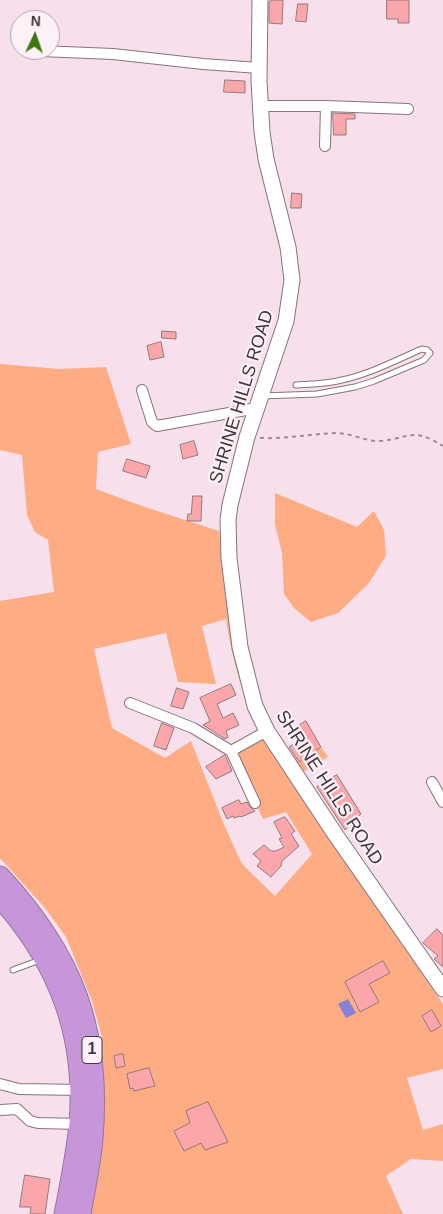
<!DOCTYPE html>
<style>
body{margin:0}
#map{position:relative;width:443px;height:1214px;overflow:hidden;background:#f7e0eb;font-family:Arial,sans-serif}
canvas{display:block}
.north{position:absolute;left:10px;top:10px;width:50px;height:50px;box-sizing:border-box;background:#fef0f7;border:1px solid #b2a6ad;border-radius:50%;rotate:3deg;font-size:14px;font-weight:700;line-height:20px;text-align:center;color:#41383d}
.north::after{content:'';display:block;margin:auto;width:18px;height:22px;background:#3b7812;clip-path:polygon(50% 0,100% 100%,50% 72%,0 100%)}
</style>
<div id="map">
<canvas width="443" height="1214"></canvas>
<div class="north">N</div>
</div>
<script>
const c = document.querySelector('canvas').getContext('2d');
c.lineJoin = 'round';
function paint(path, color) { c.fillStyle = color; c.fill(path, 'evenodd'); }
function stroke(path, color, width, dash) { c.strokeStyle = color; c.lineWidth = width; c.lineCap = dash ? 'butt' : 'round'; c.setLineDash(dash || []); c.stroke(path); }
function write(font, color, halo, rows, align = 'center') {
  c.font = font + ' Arial,sans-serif'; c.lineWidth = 4.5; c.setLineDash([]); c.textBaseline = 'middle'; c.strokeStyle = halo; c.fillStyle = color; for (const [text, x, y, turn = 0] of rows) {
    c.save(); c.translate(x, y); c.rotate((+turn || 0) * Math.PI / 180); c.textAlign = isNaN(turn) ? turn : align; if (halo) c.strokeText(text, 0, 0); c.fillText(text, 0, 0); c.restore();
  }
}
paint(new Path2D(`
 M0 364 60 369 106 367 131 444 98 452 96 489 142 506 219 531 230 628 242 683 404 945 443 1004V1069L407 1078 423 1130 443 1124V1161L411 1159 386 1176 403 1214H80L102 1037 92 1001 66 937 45 908 0 858V601L54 592 48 540 35 532 27 515 22 455 0 450ZM226 619C232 660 243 698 261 734L231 751 263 819 286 812 312 854 275 896 242 864 225 827 191 741 165 758 112 728 94 649 166 633 178 682 216 684 202 626Z
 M275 493 357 527 374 511 384 530 386 556 369 583 338 613 311 622 294 608 284 594 282 553 275 525Z
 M321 747 328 757 300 774 294 764Z`), '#feac84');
paint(new Path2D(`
 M348 999 356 1013 346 1018 338 1004Z`), '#8781d6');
const building = new Path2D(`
 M271 0H283L282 24 269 23V4Z
 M387 0H409V23H398V19H387Z
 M298 4H308L306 22 296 21Z
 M225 80 245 81V93L224 92Z
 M333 113 355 114V119H346V135H334Z
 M292 193 302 194 301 208H291Z
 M162 331 176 332V339L162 338Z
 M161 342 164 357 150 360 147 346Z
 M194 441 198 455 183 459 180 445Z
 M127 459 150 466 146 478 123 471Z
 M193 496H202L201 521H187L188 514H191Z
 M231 684 236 695 217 704 223 718 233 713 239 725 226 731 228 737 225 739 203 725 210 721 200 698Z
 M177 688 189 692 183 709 171 706Z
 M306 721 321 747 299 762 289 747 304 738 297 727Z
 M162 723 174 728 166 750 154 746Z
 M225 755 232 771 216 779 206 767Z
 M337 775 361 814 345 830 317 787Z
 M239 800 241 804 247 802 251 808 255 811 241 817 240 816 234 818 233 816 227 819 222 808Z
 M285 817 295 831 291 834 299 846 282 861 281 866 271 877 257 866 261 861 253 854 264 845 271 851H276L284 847 279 839 282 838 274 822Z
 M437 929 443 935V967L434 959 438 956 423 943Z
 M383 961 390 973 369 984 379 1002 360 1012 345 982Z
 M432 1010 441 1026 431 1032 422 1016Z
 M123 1054 125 1066 116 1068 114 1056Z
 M149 1068 155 1086 134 1091 133 1088 130 1089 127 1074Z
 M208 1102 228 1142 205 1150 201 1143 184 1151 174 1131 190 1123 186 1111Z
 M25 1175 50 1179 45 1214H30L31 1207H20Z`);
paint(building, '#faa6ab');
stroke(building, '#927a7b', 1);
const lane = new Path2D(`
 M262 396 317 394 355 387 374 381 424 360 430 353 427 350 422 349C396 360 370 374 342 380 327 384 312 384 296 385
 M13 970 40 960`);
const street = new Path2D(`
 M40 51 113 54 203 64 259 68
 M259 106H326L325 146
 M326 106 408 109
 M142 390 152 422 157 426 257 408
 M130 703 193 728 231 751 255 803
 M231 751 267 731
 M432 782 443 802
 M0 1084 19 1089 83 1090
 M0 1110 17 1109 30 1121 38 1123 83 1124`);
const secondary = new Path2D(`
 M260 0 259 81 262 132 266 159 288 247 292 280 286 321 247 437 230 505 228 520 229 558 240 647 255 706 267 731 335 834 443 989`);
const highway = new Path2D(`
 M0 876C74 956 102 1030 93 1139 91 1164 85 1189 81 1214
 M0 898C59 964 86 1036 79 1124 76 1154 70 1184 64 1214`);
stroke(lane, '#87737d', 7);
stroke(street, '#87737d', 12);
stroke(secondary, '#87737d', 17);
stroke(highway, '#9775a2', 21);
stroke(new Path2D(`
 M260 438C285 439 311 434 336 433 351 433 365 441 377 441 410 440 409 425 443 446`), '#9b8b93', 2, [4, 4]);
stroke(lane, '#fff', 5);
stroke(street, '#fff', 10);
stroke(secondary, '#fff', 15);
stroke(highway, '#c696d9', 19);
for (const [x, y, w] of [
 [92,1050,20]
]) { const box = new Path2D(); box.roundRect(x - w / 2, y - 13.5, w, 27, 4); c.fillStyle = '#fef0f7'; c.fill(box); stroke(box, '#41383d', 1); }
write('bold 16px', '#41383d', null, [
 ["1",92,1050]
]);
write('18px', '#41383d', '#fef0f7', [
 ["SHRINE HILLS ROAD",242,397,-73],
 ["SHRINE HILLS ROAD",329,788,57]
]);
</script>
